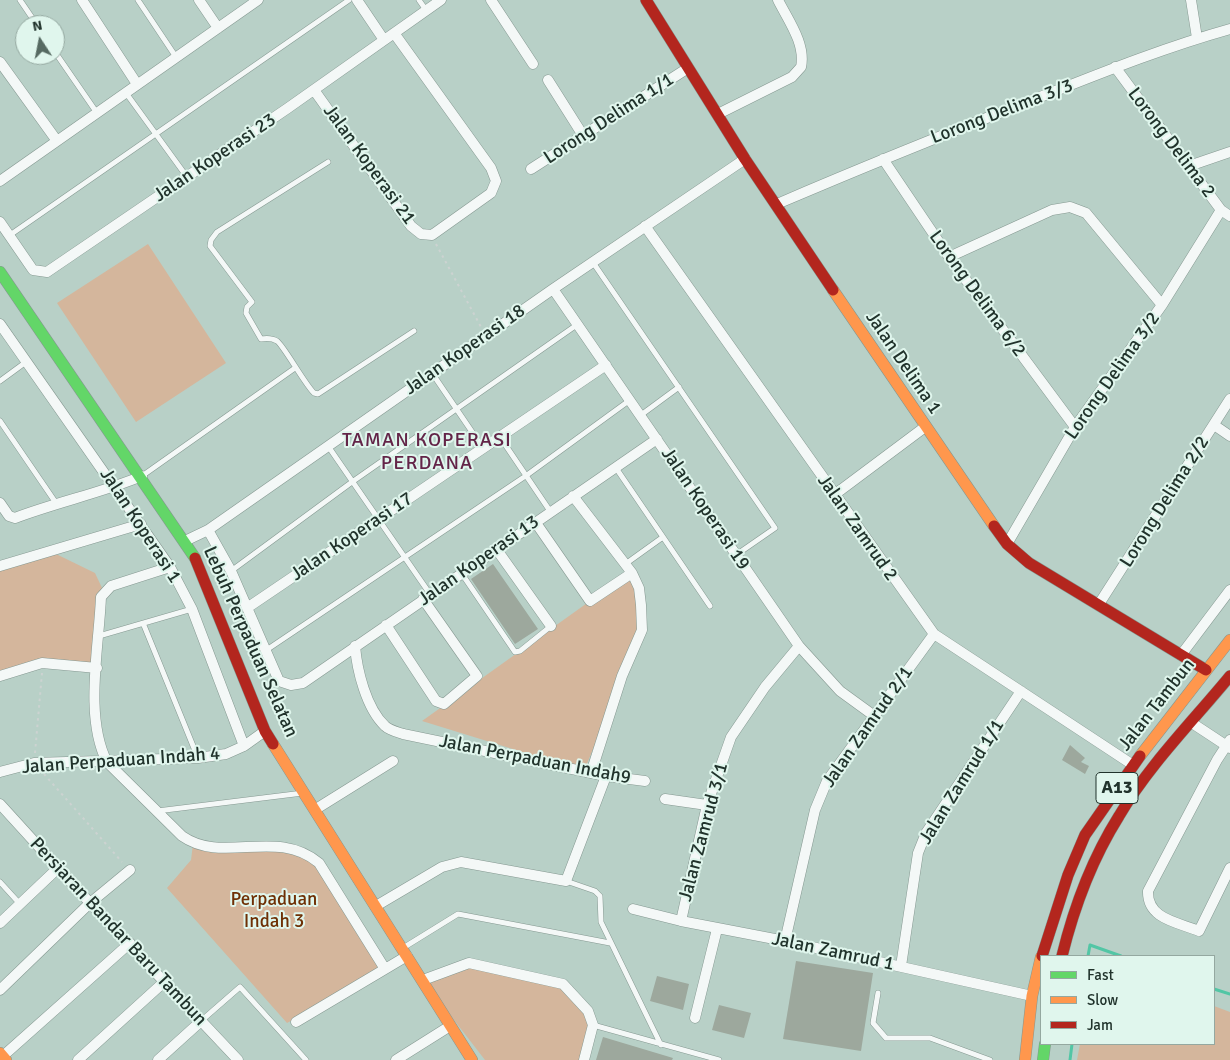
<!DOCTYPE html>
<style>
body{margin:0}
#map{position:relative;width:1230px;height:1060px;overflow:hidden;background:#b8d0c7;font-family:Signika,sans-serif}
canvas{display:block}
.legend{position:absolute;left:1040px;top:955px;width:175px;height:90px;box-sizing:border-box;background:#e0f6ed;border:1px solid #94a8a0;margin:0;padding:6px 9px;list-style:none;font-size:15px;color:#21332c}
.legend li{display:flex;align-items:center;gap:10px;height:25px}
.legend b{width:25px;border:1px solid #94a8a0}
.north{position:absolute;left:15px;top:15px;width:50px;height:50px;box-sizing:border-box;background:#e0f6ed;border:1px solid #94a8a0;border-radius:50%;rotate:349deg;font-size:14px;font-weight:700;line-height:20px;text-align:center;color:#21332c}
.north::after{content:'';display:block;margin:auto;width:18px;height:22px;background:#566a62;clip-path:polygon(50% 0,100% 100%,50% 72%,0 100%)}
</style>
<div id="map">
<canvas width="1230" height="1060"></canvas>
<ul class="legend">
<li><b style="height:6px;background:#63d668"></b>Fast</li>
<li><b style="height:6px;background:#ff974d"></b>Slow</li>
<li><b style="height:6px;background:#b3261e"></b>Jam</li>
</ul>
<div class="north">N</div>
</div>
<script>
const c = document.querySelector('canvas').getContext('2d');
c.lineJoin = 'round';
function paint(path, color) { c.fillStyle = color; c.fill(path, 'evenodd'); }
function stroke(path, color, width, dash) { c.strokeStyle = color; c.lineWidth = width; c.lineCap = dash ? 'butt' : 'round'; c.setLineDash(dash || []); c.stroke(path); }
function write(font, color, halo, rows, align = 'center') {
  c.font = font + ' Signika,sans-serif'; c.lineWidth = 4; c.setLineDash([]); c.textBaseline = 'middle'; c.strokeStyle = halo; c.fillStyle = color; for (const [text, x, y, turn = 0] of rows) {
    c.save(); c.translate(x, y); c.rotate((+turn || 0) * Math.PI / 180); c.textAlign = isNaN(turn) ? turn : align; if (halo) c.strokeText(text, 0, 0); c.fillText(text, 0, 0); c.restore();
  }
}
paint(new Path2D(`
 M148 244 226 363 136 422 57 303Z
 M56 554 95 573 103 590 94 664 55 659 0 672V570Z
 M625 576 636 583 642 630 584 771 422 721Z
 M193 844 307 853 385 969 287 1023 167 888 191 860Z
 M469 963 563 984 593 1025 584 1060H485L423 980Z
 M1214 1006 1230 1012V1060H1077L1080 1044H1214Z`), '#d4b69c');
stroke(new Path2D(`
 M1088 956 1090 945 1121 956
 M1214 989 1230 994
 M1070 1060 1072 1044`), '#52c6a5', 3);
paint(new Path2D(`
 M493 564 538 629 515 644 471 579Z
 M1070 745 1085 758 1081 762 1089 766 1085 774 1062 760Z
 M796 961 873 973 861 1051 783 1039Z
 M657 976 689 984 683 1010 650 1001Z
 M719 1005 751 1013 744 1038 712 1030Z
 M603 1037 673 1058 672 1060H596Z`), '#9da89d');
const lane = new Path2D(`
 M20 0 37 25
 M138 0 176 57
 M419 0 426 10
 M55 52 97 113
 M126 93 187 177
 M328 162 217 232 211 240 210 246 252 302 247 307 246 313 261 339C267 338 272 338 277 341 284 346 304 383 314 393L318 394 414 331
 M10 235 349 0
 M592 261 775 528 736 555
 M432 373 483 448
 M0 381 26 362
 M641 415 679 387
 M0 421 56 503
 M500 437 550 511
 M328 446 430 594
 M616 468 710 606
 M142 476 295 368
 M624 565 663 537
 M231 571 352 482 578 324
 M462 574 515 652 520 651 551 626
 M143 623 198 758
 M99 636 192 609
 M265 651 527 475 630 400
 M157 811 303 793
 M566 881 595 891 600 896 601 922 661 1045
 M0 882 20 904
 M403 948 458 914 610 943
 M878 993 873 1023 886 1038H930L990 1060
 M201 1021 240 987 306 1060
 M593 1025 719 1060`);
const street = new Path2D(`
 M82 0 137 84
 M199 0 218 28
 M357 0 384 40
 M491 0 533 64
 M1191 0 1197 38
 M0 62 57 141
 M1115 67 1221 210 1230 216
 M548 80 584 137
 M314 90 411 226 421 234 432 235 491 193 496 181 491 168 394 33
 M718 114 792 77 801 67C806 44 788 20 778 0
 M883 159 949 257 1075 427
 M1189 166 1230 152
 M531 169 688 68
 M0 181 258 0
 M777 204C861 168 945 134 1030 101 1096 75 1162 48 1230 29
 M0 222 33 270 47 272 288 108 441 0
 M645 226 934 634 1133 765
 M949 257 1052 210 1070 207 1086 213 1162 305
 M553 289 799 646 840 691 873 715
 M0 324 170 567 192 609 244 746
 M1214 425 1230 436
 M834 495 925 427
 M573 496 632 573 639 588 641 605 642 630 622 676 591 773
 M0 503 9 516 15 518C57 502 101 493 142 476
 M536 523 590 601 632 573
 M208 530 231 571 279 681 291 685 303 683 657 439
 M185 541 208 530 553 289 745 159
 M1007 544 1075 427 1162 305 1221 210
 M497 550 551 626
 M0 566 141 524
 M170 567 111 586 101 597C99 647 84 717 107 762L182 836C223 865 276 827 319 863L385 969
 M1099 604 1230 399
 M247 608 606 365
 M386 625 436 701 444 704 477 676 423 599
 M355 646C357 670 366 708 385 726 389 730 397 732 403 734L606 776 645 781
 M1181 655 1230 590
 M0 676 42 663 97 668
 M1192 723 1230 748
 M1230 740 1217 760 1148 891C1147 919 1177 922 1199 931L1230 868
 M0 772 34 763 198 758 226 754 244 746 265 731
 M665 799 707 805
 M0 804 90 903 238 1060
 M316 809 393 761
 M376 906 442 867 461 862 566 881 606 776
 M633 909 681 921 785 941 1032 996
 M681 921 707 805 731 737 765 687 799 646
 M0 923 58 868
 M785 941 815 810 827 781 934 634
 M901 966 918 853 926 833 1021 691
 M423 980 469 963 563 984 588 1011 593 1025 584 1060
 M0 990 90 903 130 870
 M695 1018 717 929
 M296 1022 407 956
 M3 1056 130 943
 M78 1060 164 982
 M158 1060 200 1022
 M396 1060 450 1026`);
const fast = new Path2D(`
 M0 272 195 558
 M1043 1060 1045 1044`);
const slow = new Path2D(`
 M833 290 994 526
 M273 744 472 1060
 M1140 756 1230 640
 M0 1053 6 1060
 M1025 1060 1032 996 1041 957`);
const jam = new Path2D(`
 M646 0 745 159 833 290
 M994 526 1007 544 1029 563 1206 670
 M195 558 265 731 273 744
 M1042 956 1068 875 1085 835 1140 756
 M1062 956C1074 907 1092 859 1119 816 1149 765 1193 721 1230 676`);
stroke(lane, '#859891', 6);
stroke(street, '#859891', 11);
stroke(fast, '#859891', 12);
stroke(slow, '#859891', 12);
stroke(jam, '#859891', 12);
stroke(new Path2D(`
 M436 244 481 327
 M35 753 42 673
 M44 774 122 862`), '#ccd3d1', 2, [2.5, 4]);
stroke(lane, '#f4f8f7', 5);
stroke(street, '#f4f8f7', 10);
stroke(fast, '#63d668', 11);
stroke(slow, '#ff974d', 11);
stroke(jam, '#b3261e', 11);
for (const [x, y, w] of [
 [1117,788,42]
]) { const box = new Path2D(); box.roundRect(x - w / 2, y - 15.5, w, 31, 4); c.fillStyle = '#e0f6ed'; c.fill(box); stroke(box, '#21332c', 1); }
write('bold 18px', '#21332c', null, [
 ["A13",1117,788]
]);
write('19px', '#21332c', '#e0f6ed', [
 ["Lorong Delima 3/3",1002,112,-21],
 ["Lorong Delima 1/1",609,119,-33],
 ["Lorong Delima 2",1171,143,53],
 ["Jalan Koperasi 23",215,158,-34],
 ["Jalan Koperasi 21",369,165,54],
 ["Lorong Delima 6/2",977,294,54],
 ["Jalan Koperasi 18",465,350,-35],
 ["Jalan Delima 1",903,363,56],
 ["Lorong Delima 3/2",1113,376,-55],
 ["Lorong Delima 2/2",1165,502,-58],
 ["Jalan Koperasi 19",705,509,56],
 ["Jalan Koperasi 1",140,526,57],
 ["Jalan Zamrud 2",857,528,55],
 ["Jalan Koperasi 17",352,537,-34],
 ["Jalan Koperasi 13",479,561,-35],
 ["Lebuh Perpaduan Selatan",250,642,66],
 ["Jalan Tambun",1157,705,-52],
 ["Jalan Zamrud 2/1",868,727,-55],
 ["Jalan Perpaduan Indah9",535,760,11],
 ["Jalan Perpaduan Indah 4",121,761,-4],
 ["Jalan Zamrud 1/1",962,782,-58],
 ["Jalan Zamrud 3/1",704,832,-75],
 ["Persiaran Bandar Baru Tambun",118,932,47],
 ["Jalan Zamrud 1",833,952,12]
]);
write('19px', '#6e3005', '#e0f6ed', [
 ["Perpaduan",274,900],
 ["Indah 3",274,922]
]);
c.letterSpacing = '1px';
write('20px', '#632548', '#e0f6ed', [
 ["TAMAN KOPERASI",427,441],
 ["PERDANA",427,464]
]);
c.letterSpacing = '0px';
</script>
